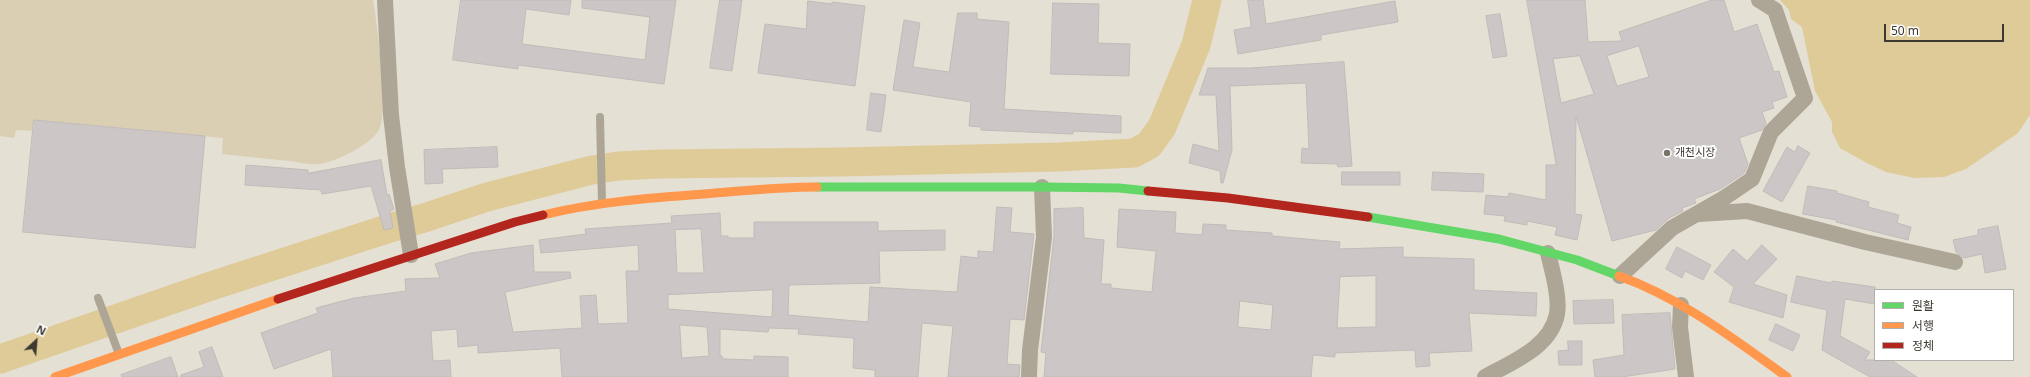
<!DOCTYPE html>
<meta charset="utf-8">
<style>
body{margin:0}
#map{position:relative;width:2030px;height:377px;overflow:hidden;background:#e5e0d4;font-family:"Noto Sans","Noto Sans KR",sans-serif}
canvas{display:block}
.legend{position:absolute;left:1874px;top:289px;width:140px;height:72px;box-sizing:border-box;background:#fff;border:1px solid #b1b0ac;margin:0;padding:5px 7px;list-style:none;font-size:12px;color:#3d3930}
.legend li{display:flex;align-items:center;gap:8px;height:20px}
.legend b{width:20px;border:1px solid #b1b0ac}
.north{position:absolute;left:16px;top:321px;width:40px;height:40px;-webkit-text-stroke:3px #fff;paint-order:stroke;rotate:26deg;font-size:11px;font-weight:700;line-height:16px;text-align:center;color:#3d3930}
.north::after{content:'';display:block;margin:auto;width:14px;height:18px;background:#3d3930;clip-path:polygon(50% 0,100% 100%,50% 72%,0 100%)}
.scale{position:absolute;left:1884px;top:24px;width:120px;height:18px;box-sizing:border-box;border:2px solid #3d3930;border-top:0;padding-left:5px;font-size:12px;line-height:14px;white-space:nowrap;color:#3d3930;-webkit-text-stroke:3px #fff;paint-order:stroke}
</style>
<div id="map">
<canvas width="2030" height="377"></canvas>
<ul class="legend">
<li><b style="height:5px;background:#63d668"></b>원활</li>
<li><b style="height:5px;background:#ff974d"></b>서행</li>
<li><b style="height:5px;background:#b3261e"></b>정체</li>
</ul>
<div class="north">N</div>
<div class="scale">50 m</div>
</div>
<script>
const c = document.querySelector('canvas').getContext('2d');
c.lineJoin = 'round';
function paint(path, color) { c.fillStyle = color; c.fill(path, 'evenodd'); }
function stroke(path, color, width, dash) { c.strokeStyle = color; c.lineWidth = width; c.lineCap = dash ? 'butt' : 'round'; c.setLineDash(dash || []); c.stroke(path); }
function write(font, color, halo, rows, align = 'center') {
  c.font = font + ' "Noto Sans","Noto Sans KR",sans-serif'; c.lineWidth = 4; c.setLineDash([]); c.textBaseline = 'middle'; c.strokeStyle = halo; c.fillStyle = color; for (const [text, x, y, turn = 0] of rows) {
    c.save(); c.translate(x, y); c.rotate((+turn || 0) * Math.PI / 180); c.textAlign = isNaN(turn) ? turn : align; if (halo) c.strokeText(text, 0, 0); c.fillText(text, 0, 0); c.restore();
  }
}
paint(new Path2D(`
 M0 0H373C377 24 389 111 379 130 370 145 336 162 319 164 309 165 298 162 289 161 266 159 244 156 222 154L223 138 34 120 32 131 16 130 14 138 0 136Z`), '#daceb3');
paint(new Path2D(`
 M1780 0H2030V115L2018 133 1966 169 1944 177 1914 178 1886 172 1865 162 1840 148 1832 132V122L1815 91 1802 27 1791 19 1789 10Z`), '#dfcb98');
stroke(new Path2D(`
 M0 359 211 286 390 228 427 217 487 197 592 170 618 166 659 164 841 162 1058 157 1134 153 1149 145 1162 127 1196 45 1207 0`), '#dfcb98', 29);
const building = new Path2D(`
 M461 0H571L569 15 526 9 522 44 645 60 650 17 582 8V0H676L664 84 518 65V69L453 60Z
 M720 0H742L732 71 710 68Z
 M1248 0H1263L1266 24 1395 1 1398 22 1321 35V40L1238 54 1234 30 1251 27Z
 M1527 0H1585L1588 42 1622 41 1619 32 1712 0H1724L1734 32 1757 24 1774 72 1779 71 1787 97 1772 102 1774 108 1762 112 1766 123 1762 130 1739 138 1748 164 1744 173 1720 189 1694 199 1696 203 1682 208 1683 211 1669 218 1656 230 1612 241 1576 116 1575 214 1582 215 1577 240 1555 235 1557 227 1527 221V225L1504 221 1505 216 1484 214 1486 195 1508 197 1509 193 1546 200V165H1556ZM1639 46 1649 77 1617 86 1607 56ZM1580 56 1594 94 1561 103 1553 59Z
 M808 1 832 4V2L865 6 855 86 758 73 765 24 806 29Z
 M1053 3 1099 4 1098 43 1130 44 1129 76 1051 74Z
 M958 13H977V19L1009 22 1004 109 1121 116V133L1073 131V134L981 130V127L969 126 971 102 893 90 904 20 920 23 913 67 949 72Z
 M1500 14 1507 56 1493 58 1486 16Z
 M1344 62 1352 166 1338 167 1337 164 1301 163 1302 148 1309 149 1306 83 1230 86 1232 150 1223 183H1221L1220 171 1189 163 1193 144 1219 151 1216 95H1199L1208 68H1250Z
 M871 93 886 95 881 132 867 130Z
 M34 120 205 136 195 248 23 232Z
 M1798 146 1810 153 1782 202 1763 191 1787 147 1795 152Z
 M497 147 498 167 442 169 443 183 425 184 424 150Z
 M381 160 387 195 389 194 394 209 390 211 393 228 384 230 371 186 322 194 321 190 245 185 246 165 308 170V173Z
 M1342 172H1400V185H1342Z
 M1433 172 1484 174 1483 192 1432 190Z
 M1808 186 1837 191V193L1869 202 1868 207 1899 215 1897 223 1911 227 1908 240 1836 222V220L1803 214Z
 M997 207 1012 208 1010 232 1034 234 1024 320 1010 319 1007 364 1020 365 1019 377H948L953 326 922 323 918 377H875V370L853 368 854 338 798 334 799 329 769 328 768 332 720 329V356H722L723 359 754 360V356L788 357V377H562L560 348 478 353V345L458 347 457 329 431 331 433 361 450 360 451 377H333L331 349 274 369 261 333 318 313 316 308 354 298 406 291 405 279 440 278 435 264 471 253 533 245 534 272H570L571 278 505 292 513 332 582 328 580 296 596 295 598 324 628 323 626 271H639L638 245 541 253 539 240 586 234 585 229 672 223 671 216 720 213 721 236H728V238H754V222H878V231L945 230V250L879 251 880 283 789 285 788 315 868 322 870 287 957 292 961 256 978 258V251L993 252ZM701 229 704 273H677L675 230ZM773 290 772 317 668 309V295ZM680 325 707 327 709 356 682 358Z
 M1083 208 1084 238 1104 240 1101 284H1111V288L1152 292 1156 251 1117 247 1119 209 1176 212 1175 233 1202 235 1203 224 1226 225V230L1272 233V236L1340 242 1339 249 1403 247V257L1474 259V290L1537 293 1536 316 1469 313 1472 351 1429 353 1430 366 1416 367 1415 350 1335 353V357L1313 355 1311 377H1044L1046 353 1041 352 1054 236V209ZM1376 276V327L1337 328 1340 277ZM1240 301 1273 305 1271 330 1238 327Z
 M1998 226 2006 269 1985 273 1982 254 1964 258 1956 252 1953 240 1978 235V230Z
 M1762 245 1777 259 1753 284 1787 295 1783 318 1729 302 1734 287 1714 272 1733 249 1747 261Z
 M1677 247 1711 265 1703 280 1685 271 1682 278 1666 269Z
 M1797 276 1831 283 1832 281 1875 287V304L1845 299 1840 336 1870 352 1865 360H1891L1917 377H1870L1822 350 1827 310 1791 302Z
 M1613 300 1614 323 1574 324 1573 301Z
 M1670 313 1675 369 1622 377H1595L1593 360 1624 355 1622 315Z
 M1776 324 1800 335 1793 351 1769 340Z
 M1568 341H1582V365H1559L1558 351 1568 350Z
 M212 347 223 377H181V375L204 367 199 352Z
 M171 357 178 377H122L121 375Z`);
paint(building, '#ccc7c6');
stroke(building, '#c0bbb9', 1);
stroke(new Path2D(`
 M600 117 602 203
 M98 298 119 354`), '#ada697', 8);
stroke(new Path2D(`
 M385 0 391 115 397 167 411 255
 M1699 214 1747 211 1865 242 1955 262
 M1620 276 1672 228 1721 200 1752 179 1771 132 1805 98 1775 10 1759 0
 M1681 305 1680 327 1686 377
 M1029 377 1030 350 1044 237 1042 187
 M1485 377C1512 362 1551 347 1557 314 1560 297 1552 270 1548 253`), '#ada697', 16);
stroke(new Path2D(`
 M817 187H1042L1119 188 1148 191
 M1368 217 1499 239 1577 260 1619 276`), '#63d668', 9);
stroke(new Path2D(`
 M543 215C596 202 649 198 704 194 741 191 779 187 817 187
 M1619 276C1681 298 1734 339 1787 377
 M55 377 278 299`), '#ff974d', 9);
stroke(new Path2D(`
 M1148 191 1228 198 1368 217
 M278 299 515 222 543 215`), '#b3261e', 9);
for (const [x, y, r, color] of [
 [1667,153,4,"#787369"]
]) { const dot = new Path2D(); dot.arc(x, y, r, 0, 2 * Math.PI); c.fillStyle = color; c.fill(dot); stroke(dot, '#fff', 1.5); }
write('11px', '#3d3930', '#fff', [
 ["개천시장",1675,153]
], 'left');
</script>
